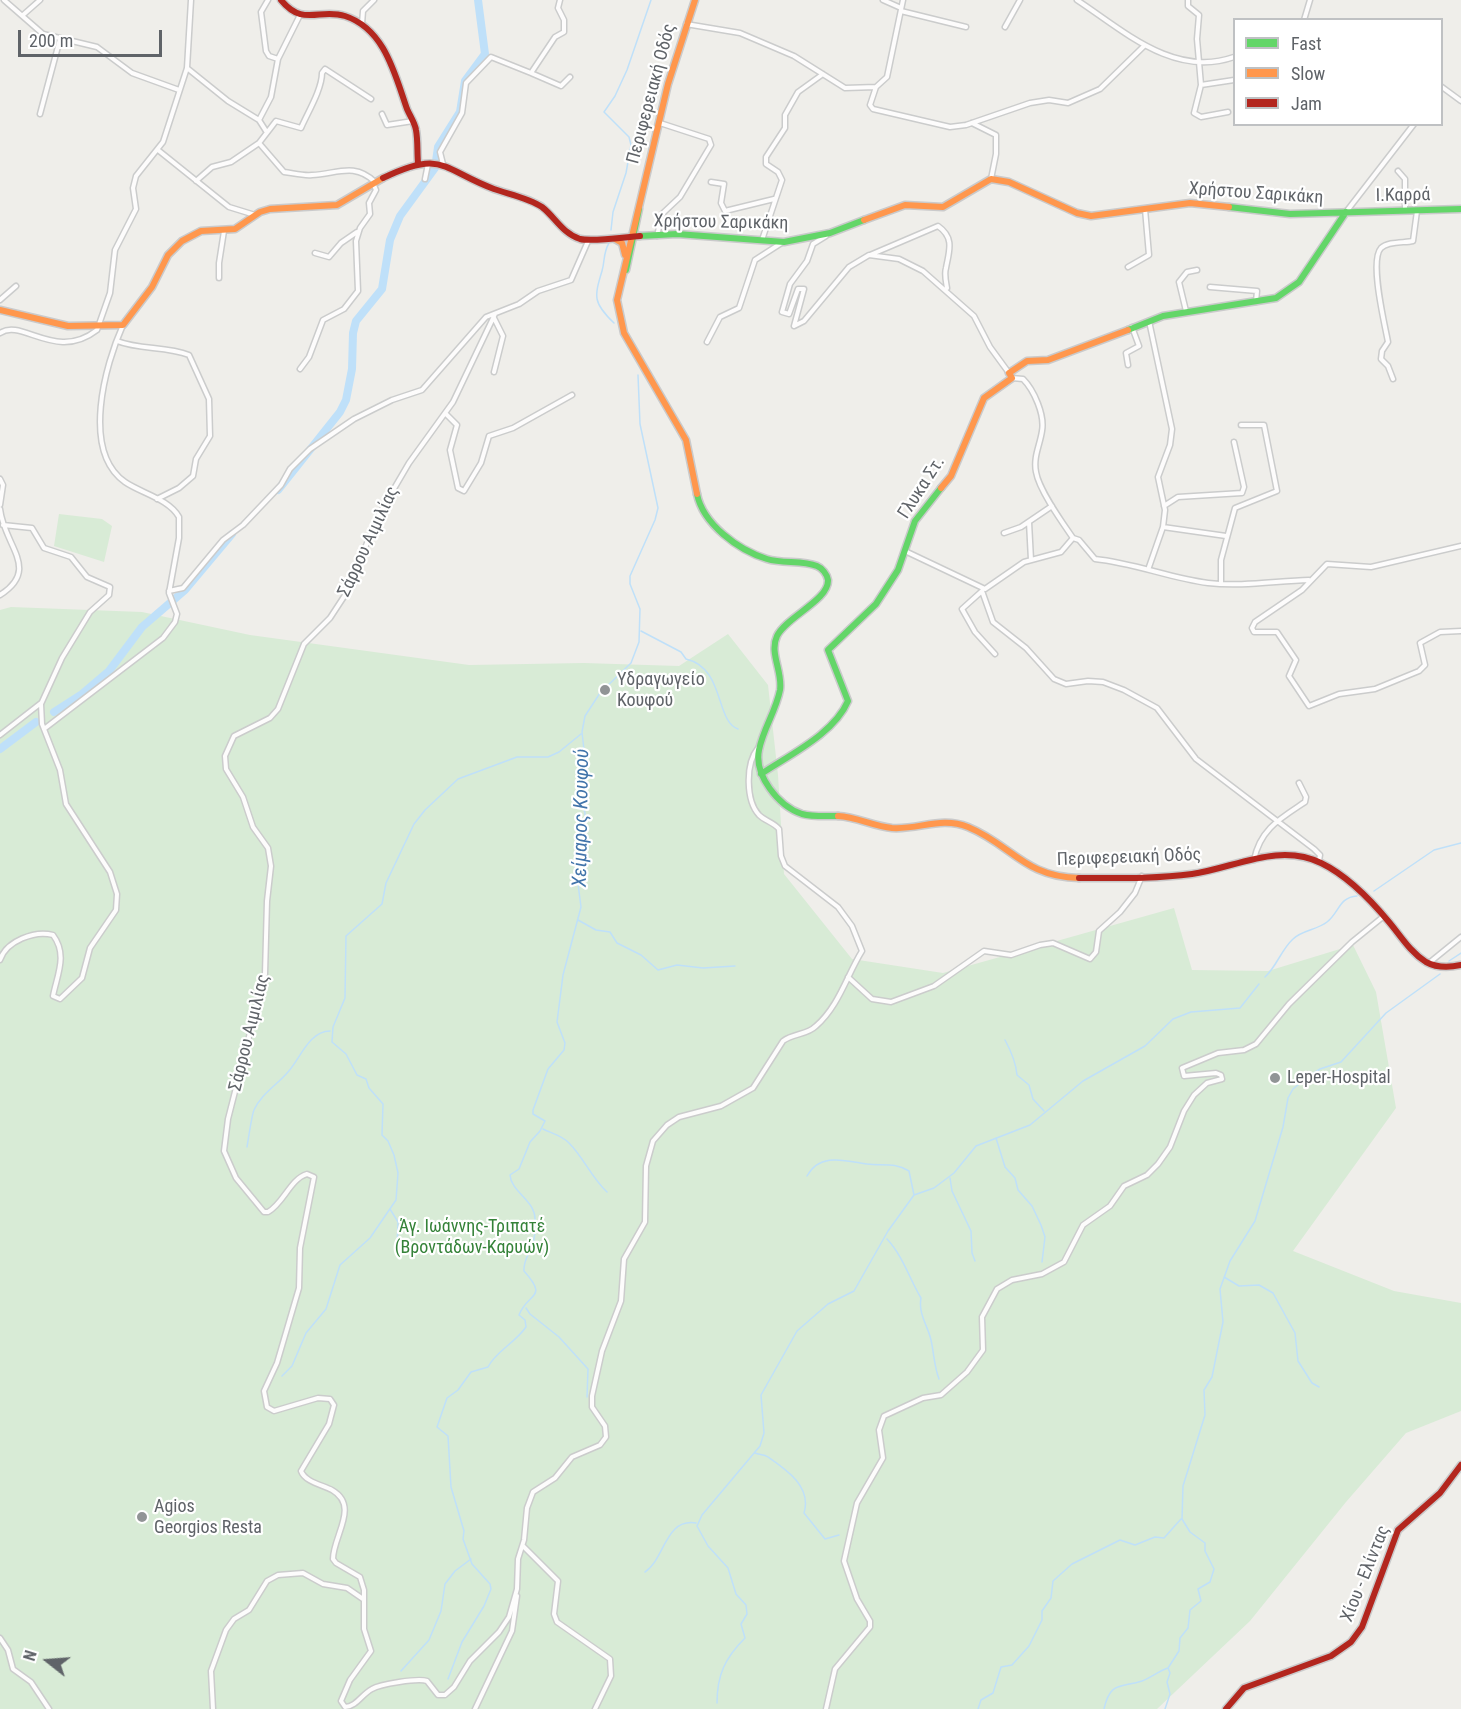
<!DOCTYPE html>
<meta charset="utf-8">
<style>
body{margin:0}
#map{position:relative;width:1461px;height:1709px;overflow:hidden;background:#efeeea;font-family:"Roboto Condensed",sans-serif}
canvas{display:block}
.legend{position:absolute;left:1233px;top:18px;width:210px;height:108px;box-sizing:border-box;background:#fff;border:2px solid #bfc1c3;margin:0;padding:8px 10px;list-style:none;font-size:18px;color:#5f6368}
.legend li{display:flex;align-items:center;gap:12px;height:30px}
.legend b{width:30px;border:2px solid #bfc1c3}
.north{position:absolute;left:18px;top:1631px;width:60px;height:60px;-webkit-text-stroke:4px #fff;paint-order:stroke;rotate:287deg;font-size:16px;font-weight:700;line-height:24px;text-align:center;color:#5f6368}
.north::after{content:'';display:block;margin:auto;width:21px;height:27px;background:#5f6368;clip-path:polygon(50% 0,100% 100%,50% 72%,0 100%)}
.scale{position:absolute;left:18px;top:30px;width:144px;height:27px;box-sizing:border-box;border:3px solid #5f6368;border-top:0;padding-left:8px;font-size:18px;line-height:21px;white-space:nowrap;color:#5f6368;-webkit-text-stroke:4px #fff;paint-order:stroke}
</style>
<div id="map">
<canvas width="1461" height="1709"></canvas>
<ul class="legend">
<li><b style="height:8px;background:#63d668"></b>Fast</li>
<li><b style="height:8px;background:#ff974d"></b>Slow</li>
<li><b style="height:8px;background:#b3261e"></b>Jam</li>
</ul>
<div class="north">N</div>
<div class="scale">200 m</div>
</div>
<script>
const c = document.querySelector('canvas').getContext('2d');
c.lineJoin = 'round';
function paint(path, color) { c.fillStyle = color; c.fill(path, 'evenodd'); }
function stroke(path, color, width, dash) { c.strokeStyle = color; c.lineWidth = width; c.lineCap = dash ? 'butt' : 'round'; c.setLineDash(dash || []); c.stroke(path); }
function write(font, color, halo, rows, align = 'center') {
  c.font = font + ' "Roboto Condensed",sans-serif'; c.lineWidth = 4.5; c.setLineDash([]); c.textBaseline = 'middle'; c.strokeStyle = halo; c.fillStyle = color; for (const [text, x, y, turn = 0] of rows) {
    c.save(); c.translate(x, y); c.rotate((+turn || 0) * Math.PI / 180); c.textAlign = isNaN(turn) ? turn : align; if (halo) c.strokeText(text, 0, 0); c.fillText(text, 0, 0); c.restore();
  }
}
paint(new Path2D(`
 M59 514 102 519 112 526 104 562 54 546Z
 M11 607 142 612 250 635 469 665 584 663 679 666 728 634 768 685 778 775 784 874 852 959 943 973 1174 908 1192 970 1268 971 1353 945 1376 992 1396 1108 1293 1251 1394 1291 1461 1303V1411L1406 1433 1346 1502 1250 1621 1157 1709H0V610Z`), '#d8ebd6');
stroke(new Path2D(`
 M611 230 613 212 626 173 631 145 629 137 604 112 615 96 627 70 651 0
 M609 243C603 253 605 261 602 271 594 297 593 303 614 323
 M641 631 681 652 686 659C725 668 715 721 738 729
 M1374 891 1434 850 1461 843
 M578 920 596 930 610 932 617 943 641 955 658 970 677 965 703 968 735 966
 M1449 961 1461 953
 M1265 977C1277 966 1281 950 1293 939 1302 930 1317 930 1327 922 1339 913 1339 897 1357 896
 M1005 1040C1011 1051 1016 1063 1017 1075L1029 1085 1033 1099 1044 1111
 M543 1129C551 1133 563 1136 569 1143 584 1158 591 1177 607 1192
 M996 1138 1005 1167 1015 1178 1018 1190 1032 1206 1041 1225 1045 1237 1042 1262
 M247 1147C248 1141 252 1114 254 1110 261 1094 277 1085 288 1072 300 1059 309 1031 330 1031
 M807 1176C820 1152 846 1161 867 1164 883 1166 894 1162 909 1171L914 1195
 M950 1178 952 1191 971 1231 972 1253 975 1261
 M390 1209 398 1222 397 1247
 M887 1239C903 1256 910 1280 921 1298 918 1314 928 1326 931 1340 934 1353 934 1366 939 1379
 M1224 1277 1239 1286 1259 1285 1273 1293 1295 1333 1298 1361 1312 1383 1319 1387
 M526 1308 530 1314 559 1337 588 1369 587 1397
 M282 1376 292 1366 306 1333 326 1309 340 1265 370 1238 396 1200 398 1173 394 1155 388 1141 382 1135 383 1104 369 1088 366 1079 357 1075 346 1054 332 1042 333 1027 345 998 346 936 382 904 386 883 414 824 425 810 458 779 517 757H548L559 752 581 734
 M755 1453C759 1455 764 1454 768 1457 787 1470 812 1487 804 1513L825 1539 839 1535
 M645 1572C665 1559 665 1518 696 1523
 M401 1671 429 1640 441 1611 445 1584 455 1571 471 1559
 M448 1679 462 1642 484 1606 491 1589 490 1584 472 1564 463 1539 464 1531 451 1487 448 1436 437 1427 447 1398 458 1390 471 1372 488 1367C495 1352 515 1343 526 1327L525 1320 519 1315C528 1292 549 1299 524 1271 523 1258 532 1252 534 1239 535 1234 535 1226 535 1220 536 1201 511 1192 510 1175L519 1169 530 1142 540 1131 545 1121 533 1114V1110L548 1069 564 1050 565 1043 557 1022 563 975 581 907 577 876 585 828V813L580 796 585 759 582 732 585 716 600 693 631 663 639 642 640 609 630 584V576L655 520 658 508 640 424 638 375
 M717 1703C717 1675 725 1658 745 1638L741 1624 747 1614 746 1605 736 1594 728 1568 708 1546 697 1526 702 1515 760 1446 764 1433 761 1395 797 1331 828 1304 854 1291 888 1231 914 1195 934 1188 954 1173 976 1146 1030 1125 1083 1081 1145 1046 1173 1019 1191 1012 1240 1008 1259 984
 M978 1709 981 1700 993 1693 1001 1667 1012 1665 1029 1646 1042 1620V1611L1051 1598 1053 1581 1072 1564 1120 1540 1135 1545 1155 1537 1164 1538 1181 1519
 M1104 1709C1110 1682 1119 1688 1142 1681 1150 1678 1159 1671 1168 1668
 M1165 1709 1170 1694 1167 1682 1170 1673 1168 1668 1179 1651 1180 1638 1188 1628 1190 1610 1201 1601 1198 1589 1210 1582 1214 1569 1205 1551V1543L1190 1532 1182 1519 1183 1486 1205 1415 1204 1390 1212 1377 1223 1322 1220 1289 1230 1261 1255 1221 1283 1127 1288 1098 1293 1089 1309 1076 1320 1069 1341 1062 1386 1013 1440 974`), '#bfe0f9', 1.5);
stroke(new Path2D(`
 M278 490 340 412 346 400 352 369 353 333 356 321 382 289 390 240 400 216 435 168 438 147 460 112 465 81 485 54 478 0
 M54 712 82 694 109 671 142 627 185 590 232 534
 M0 749 36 722`), '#bfe0f9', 8);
const street = new Path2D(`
 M4 0 43 34 97 47 132 73 179 90
 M268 0 261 12 266 51 269 56 278 59
 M883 0 901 8
 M1077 0C1124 31 1174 78 1234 57
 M1188 0V6L1199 15 1197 39 1201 85 1194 113 1201 117 1228 112
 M901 11 966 27
 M23 15 40 0
 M1304 20 1310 0
 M362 24 363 11 374 0
 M686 24 740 33 794 56 845 88 876 87 887 77 903 0
 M1005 27 1020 0
 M187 68 228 101 259 120 266 131
 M531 73 561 86 570 77
 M1201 85 1234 80
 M876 87 870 105 873 109 950 127 966 125 1030 103 1049 100 1068 103 1100 89 1144 46
 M1442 87 1461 101
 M371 99 325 69 322 73C322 89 308 112 301 128L276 121 259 143 284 172C293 173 303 176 312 175 337 174 354 162 375 182
 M40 114 60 39
 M382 114 387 125 413 121
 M259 120 271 97 278 59 300 15
 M972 123 996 135V154L991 179
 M158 150 229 207 255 215
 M443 164 440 152 462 113 466 83 491 57 531 73 555 37 564 32V20L558 8 560 0
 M1398 171 1405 179V211
 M425 179 428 164
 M196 181 212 167 231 162 259 143
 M711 182 724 184 721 203 725 211 774 199
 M1346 212 1414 124
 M657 236 662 214 680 197 711 145 709 139 660 123
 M826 236 813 244 807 261 790 284 782 312 789 314 798 289H804L794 326 804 321 849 267 869 255 899 259 923 271 974 316 990 347 1009 373
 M762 240 782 180 778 172 766 164V157L785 128V115L798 92 823 74
 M315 253 329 257 341 243 357 232
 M870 255 938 226C955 238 949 251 946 268 944 274 946 282 947 288
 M1128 267 1149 255 1145 209
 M219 278V263L224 231
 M1210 287 1257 291 1256 302
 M0 300 16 286
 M1186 311 1179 282 1187 272 1197 270
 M495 314 453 402 409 463 378 516 347 592 330 618 304 644 278 709 270 718 234 736 225 756 226 769 243 797 253 827 268 848 271 866 267 901 265 974 228 1119 224 1151 236 1178 264 1212H268C284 1203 290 1179 307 1174L314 1177 300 1248 299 1288 277 1363 264 1391 267 1407 274 1411 318 1398 330 1399 334 1405 329 1424 301 1471C305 1482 323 1485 332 1490 360 1506 333 1536 333 1559L336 1563 360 1577 364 1590V1629L371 1651 350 1680 341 1701 345 1707C357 1706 361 1695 372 1689 380 1684 418 1678 427 1681L438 1695H445L454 1687 470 1661 499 1632 509 1617 517 1589 518 1559 524 1540 527 1508 533 1492 555 1478 572 1457 600 1445 606 1437 605 1426 592 1407V1396L602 1351 621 1301 624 1259 645 1222 646 1166 653 1141 667 1125 679 1117 721 1106 753 1088 783 1041C794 1033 807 1035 816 1026 839 1006 847 975 862 951L852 926 838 907 785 866 781 856 779 829C773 822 765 821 759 815 746 801 745 764 758 748
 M493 316 503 336 494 372
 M0 333C22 318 56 362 97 330L110 293 115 250 136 209 133 188 136 176 163 142 187 68 191 0
 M117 341C140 350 166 346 189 355L209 399 210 436 196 459 193 476 179 488 157 499
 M707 342 720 317 739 308 755 260 783 242
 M1128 365 1126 353 1139 346 1132 327
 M300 369 309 357 323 320 344 309 358 291 356 241 360 228 370 214 369 203 376 190 373 183
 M1012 378 1023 379C1034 390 1045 415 1042 431 1040 445 1033 457 1036 472 1039 490 1062 522 1073 538
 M1393 379 1388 366 1381 359 1382 351 1388 342C1385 325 1369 261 1381 248 1388 241 1405 243 1413 241L1417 211
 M446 414 457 425 450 450 458 488 464 491 481 463 489 436 513 428 572 395
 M0 479 3 485 0 505
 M1164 506 1178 497 1242 493 1244 487 1234 442
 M0 509C4 546 41 569 0 595
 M1029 522 1031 560
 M1163 527 1226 536
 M1004 533 1021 527 1052 506
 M1461 546 1371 567 1327 564 1302 590 1255 622 1252 628 1254 632H1277L1296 660 1289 676 1309 706 1339 694 1375 689 1419 671 1425 665 1420 643 1440 632 1461 631
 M905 551 985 589 1024 562 1061 552 1073 538 1079 540 1095 559C1134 563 1170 578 1208 583 1241 587 1276 581 1309 580
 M1149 567 1163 527 1165 510 1158 477 1170 445 1172 429 1149 321
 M1221 584V560L1235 508 1277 491 1264 425H1241
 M169 591 183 588 223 540 243 525 281 485 290 469 310 449 354 419 392 400 422 390 486 317 519 304 538 291 571 280 589 239
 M982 591 993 622 1026 648 1054 679 1066 684 1088 681 1103 682 1124 690 1157 708 1196 759 1314 849 1320 855 1319 861
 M982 591 962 609 975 632 995 654
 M44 729 163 638 175 622 177 614 169 593 179 538V517C169 499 141 493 125 482 81 451 105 365 123 325
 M0 735 41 703
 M1254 860C1260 829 1281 818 1305 802L1306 797 1299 783
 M0 960C6 941 35 930 53 935 68 955 57 975 53 996L60 999 82 978 90 948 116 910 117 894 110 872 66 804 60 770 42 724 41 704 62 658 90 612 109 595 110 587 87 577 71 557 44 548 32 528 3 525
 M1429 963 1461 937
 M848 977 872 999 891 1002 934 986 984 951 1011 955 1040 945 1053 943 1090 959 1096 952 1099 931 1120 912 1135 893 1142 876
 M523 1546 558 1581 554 1614 557 1622 610 1659 611 1676 595 1709
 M0 1638 8 1650 13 1669 31 1682 49 1709
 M213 1709 211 1671 226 1630 234 1619 249 1610 267 1581 278 1575 303 1573 323 1584 347 1588 363 1599
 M475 1709 512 1631 517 1596
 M826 1709 835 1669 870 1627V1621L857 1599 844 1561 857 1503 883 1458 879 1430 884 1416 923 1398 941 1395 967 1372 983 1350 982 1317 997 1289 1012 1280 1042 1274 1064 1262 1083 1225 1110 1206 1124 1186 1147 1175 1158 1164 1170 1147 1184 1111 1194 1095 1207 1083 1222 1079 1221 1075 1216 1073 1184 1076 1182 1068 1218 1053 1244 1050 1256 1044 1289 1004 1352 942 1384 916`);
const fast = new Path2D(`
 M1229 207 1290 214 1461 209
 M640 236 677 234 784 242 830 233 864 220
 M626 270 639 209
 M1128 330 1163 316 1276 298 1299 282 1346 212
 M697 494C703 524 738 550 767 559 783 564 802 560 817 566 822 568 827 574 828 580 829 600 786 617 777 636 769 653 783 672 780 690 776 711 763 729 759 750 754 775 778 806 802 814 813 817 826 816 838 816
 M761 774C789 755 834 734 848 701L828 650 876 604 898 570 915 521 941 488`);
const slow = new Path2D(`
 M695 0 668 84 617 300 624 333 686 440 697 494
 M864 220 905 205 943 207 991 179 1009 182 1077 213 1091 216 1190 203 1229 207
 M615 239 622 243 625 255
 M0 310 68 326 123 325 152 287 168 255 182 241 201 231 235 229 260 212 270 209 337 205 383 178
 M941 488 951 476 984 398 1012 378 1009 373 1027 361 1048 360 1128 330
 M838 816C857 817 873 826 892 828 919 830 941 816 968 827 1012 845 1024 877 1079 878`);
const jam = new Path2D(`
 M281 0C303 27 319 8 345 16 385 29 395 75 407 109 410 116 415 123 416 130 418 141 417 152 418 163
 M383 178C443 149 441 169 494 189 508 194 529 198 542 207 555 217 562 233 580 239 593 242 625 237 640 236
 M1079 878C1116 878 1155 879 1192 874 1234 868 1279 842 1321 863 1348 876 1370 899 1389 922 1400 935 1410 952 1426 962 1437 968 1448 968 1461 965
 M1226 1709 1244 1688 1331 1656 1351 1642 1362 1627 1398 1530 1440 1493 1461 1465`);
stroke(street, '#cbcccc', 7);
stroke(fast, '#cacacb', 9);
stroke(slow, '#cacacb', 9);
stroke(jam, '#cacacb', 9);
stroke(street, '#fdfcfc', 4);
stroke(fast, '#63d668', 6);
stroke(slow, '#ff974d', 6);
stroke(jam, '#b3261e', 6);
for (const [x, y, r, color] of [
 [605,690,6,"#919496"],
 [1275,1078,6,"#919496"],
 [142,1517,6,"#919496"]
]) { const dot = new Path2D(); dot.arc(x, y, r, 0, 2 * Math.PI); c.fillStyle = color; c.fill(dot); stroke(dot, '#fff', 2); }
write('18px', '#5f6368', '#fff', [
 ["Περιφερειακή Οδός",652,94,-75],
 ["Χρήστου Σαρικάκη",1256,194,4],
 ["Ι.Καρρά",1403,196,-1],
 ["Χρήστου Σαρικάκη",721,223,1],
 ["Γλυκα Στ.",922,488,-57],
 ["Σάρρου Αιμιλίας",369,542,-65],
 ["Περιφερειακή Οδός",1129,858,-2],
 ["Σάρρου Αιμιλίας",250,1033,-76],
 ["Χίου - Ελίντας",1366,1574,-68]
]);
write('18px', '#5f6368', '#fff', [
 ["Υδραγωγείο",617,680],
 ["Κουφού",617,701],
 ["Leper-Hospital",1287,1078],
 ["Agios",154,1507],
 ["Georgios Resta",154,1528]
], 'left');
write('18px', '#348238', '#fff', [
 ["Άγ. Ιωάννης-Τριπατέ",472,1227],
 ["(Βροντάδων-Καρυών)",472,1248]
]);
write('italic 20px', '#4174aa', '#fff', [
 ["Χείμαρος Κουφού",582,818,-89]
]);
</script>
